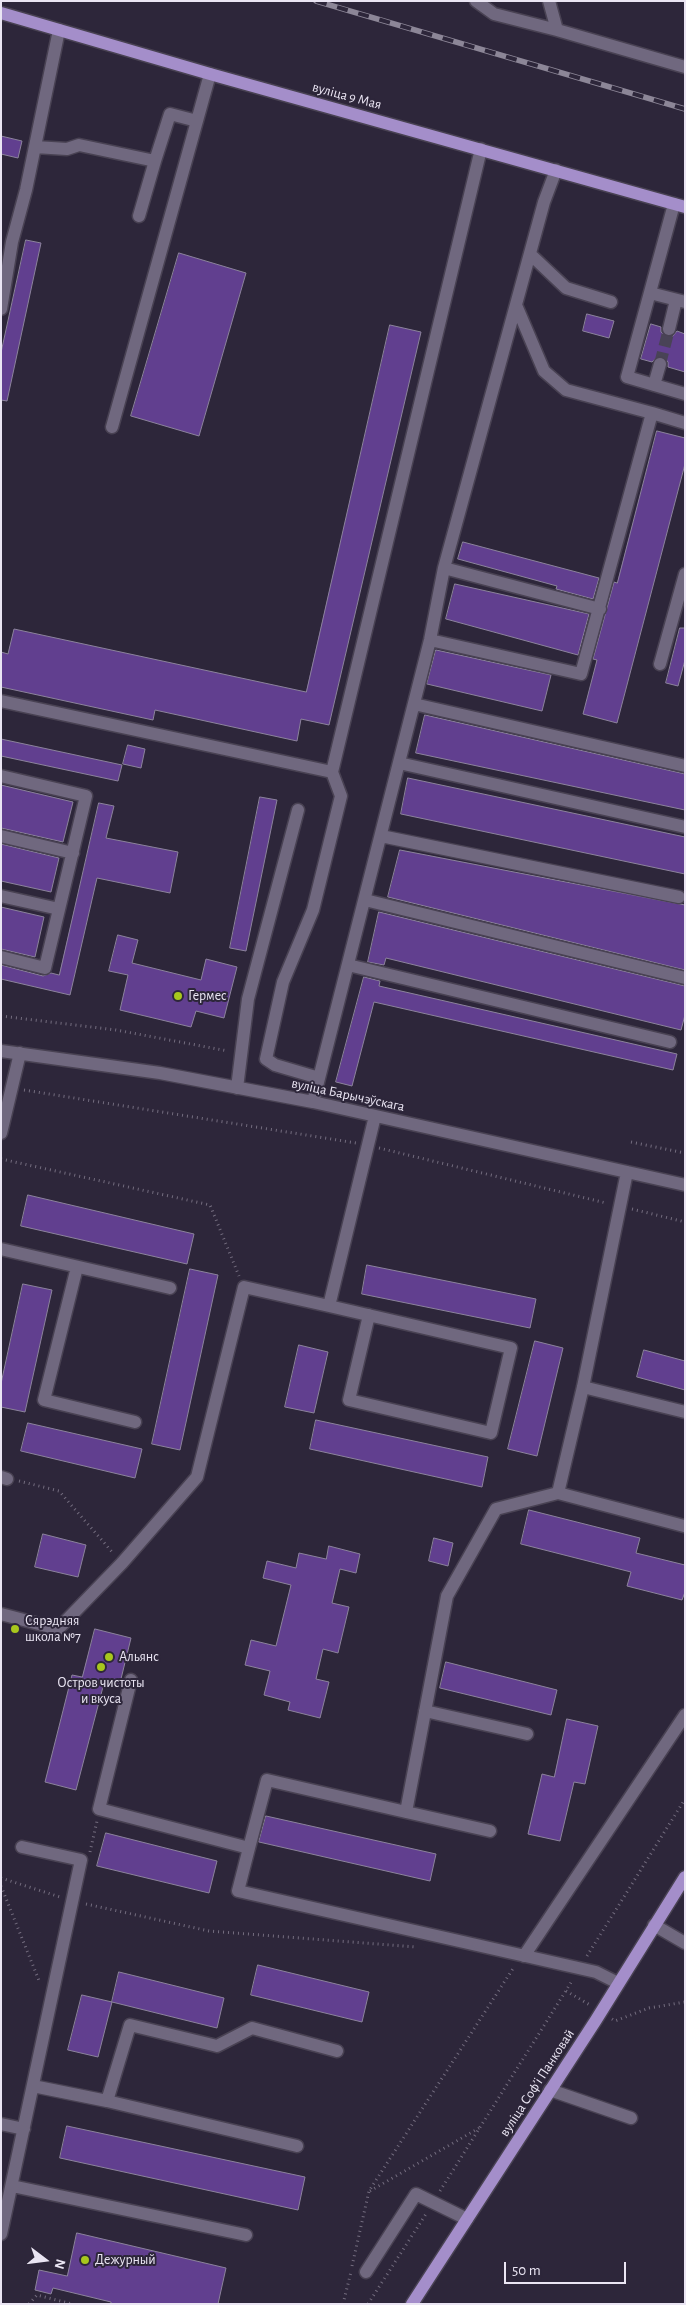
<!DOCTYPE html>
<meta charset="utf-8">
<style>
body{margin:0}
#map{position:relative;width:686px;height:2305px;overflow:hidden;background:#2d263a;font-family:"Alegreya Sans",sans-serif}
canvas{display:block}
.frame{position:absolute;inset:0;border:2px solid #eae5f3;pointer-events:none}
.north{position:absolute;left:20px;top:2235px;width:50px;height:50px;-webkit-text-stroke:4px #2d263a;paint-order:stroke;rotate:105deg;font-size:14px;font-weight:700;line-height:20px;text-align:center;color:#eae5f3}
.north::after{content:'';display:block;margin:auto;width:18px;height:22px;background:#eae5f3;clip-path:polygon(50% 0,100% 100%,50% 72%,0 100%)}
.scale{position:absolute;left:504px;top:2262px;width:122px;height:22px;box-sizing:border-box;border:2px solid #eae5f3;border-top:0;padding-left:6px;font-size:15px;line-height:18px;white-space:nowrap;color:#eae5f3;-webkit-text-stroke:4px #2d263a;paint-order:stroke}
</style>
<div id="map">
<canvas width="686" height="2305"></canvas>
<div class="frame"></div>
<div class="north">N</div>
<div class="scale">50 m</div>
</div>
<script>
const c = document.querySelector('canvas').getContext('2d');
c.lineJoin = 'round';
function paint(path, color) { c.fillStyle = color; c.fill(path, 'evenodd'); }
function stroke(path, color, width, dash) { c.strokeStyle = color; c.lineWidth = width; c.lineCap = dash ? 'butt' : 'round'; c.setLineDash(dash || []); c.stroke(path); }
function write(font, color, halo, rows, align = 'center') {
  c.font = font + ' "Alegreya Sans",sans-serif'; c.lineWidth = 4; c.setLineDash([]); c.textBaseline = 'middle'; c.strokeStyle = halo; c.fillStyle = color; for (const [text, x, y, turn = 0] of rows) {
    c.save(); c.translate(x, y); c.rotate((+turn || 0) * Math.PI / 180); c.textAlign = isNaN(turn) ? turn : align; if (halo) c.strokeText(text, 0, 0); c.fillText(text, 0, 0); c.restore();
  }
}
const building = new Path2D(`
 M1 136 22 141 18 158 1 154Z
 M26 240 41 243 7 401 1 400V353Z
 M179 253 246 273 199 436 131 416Z
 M587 314 614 321 609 338 583 331Z
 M651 324 661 327V332L667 337H672L677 331 685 334V372L668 367V362L663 356H658L652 362 641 359Z
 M390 325 421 332 329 725 301 719 297 741 155 710 153 720 1 687V652L8 654 14 629 306 692Z
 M657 431 685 438V464L617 723 583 714 597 660 593 659 614 582 617 583Z
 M463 542 599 578 593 599 556 589 557 586 458 559Z
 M455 584 589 614 578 655 446 619Z
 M680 628H685V660L678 686 666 683Z
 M436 650 551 675 542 711 427 684Z
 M425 715 685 774V810L416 753Z
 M1 739 122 765 118 781 1 756Z
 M128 745 145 749 141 768 123 764Z
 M408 778 685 837V874L401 814Z
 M1 785 73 802 63 842 1 828Z
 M260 797 277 800 246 951 230 948Z
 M99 803 114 806 106 838 178 852 170 893 97 878 70 995 1 979V965L43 976 51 973 59 975Z
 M1 844 59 858 51 892 1 881Z
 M400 850 685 905V970L388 897Z
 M1 907 44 917 35 957 1 949Z
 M379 912 685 986V1015L681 1030 386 958 384 965 368 962Z
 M118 935 138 940 132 963 201 980 206 959 237 967 224 1018 196 1011 191 1027 120 1010 128 975 109 971Z
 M364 977 380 981 379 986 677 1054 673 1070 374 1002 352 1086 336 1082Z
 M28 1195 194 1234 187 1264 21 1226Z
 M367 1265 536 1299 530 1328 362 1294Z
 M190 1269 218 1275 180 1450 152 1444Z
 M23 1284 52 1290 25 1412 1 1407V1384Z
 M535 1341 563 1348 537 1456 508 1449Z
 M299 1345 328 1352 314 1413 285 1407Z
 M644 1350 685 1361V1390L637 1377Z
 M316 1420 488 1457 482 1487 310 1449Z
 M28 1423 142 1449 135 1478 21 1451Z
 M529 1510 640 1538 636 1553 685 1565V1592L682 1600 627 1586 631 1572 521 1544Z
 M43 1534 86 1545 78 1577 35 1567Z
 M434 1538 453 1543 448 1566 429 1561Z
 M329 1546 360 1554 356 1573 340 1569 332 1603 349 1607 338 1653 323 1649 316 1679 329 1682 320 1718 288 1710 290 1702 264 1695 270 1671 245 1665 251 1640 276 1646 291 1585 263 1578 267 1561 296 1568 299 1553 326 1559Z
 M95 1629 131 1638 119 1687 104 1683 76 1790 45 1782 72 1675 82 1677Z
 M446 1662 557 1690 551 1715 440 1688Z
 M567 1719 598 1726 585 1784 574 1782 560 1841 528 1834 542 1774 554 1777Z
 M266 1816 436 1854 430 1881 259 1842Z
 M106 1833 217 1861 209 1893 97 1866Z
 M258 1965 369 1992 362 2022 251 1995Z
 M119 1972 224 1998 217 2028 112 2002Z
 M82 1995 112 2002 98 2057 68 2050Z
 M67 2126 305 2177 298 2210 60 2158Z
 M77 2233 226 2268 218 2304H111V2302L53 2288 51 2294 35 2290 39 2270 67 2276Z`);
paint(building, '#613f8f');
stroke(building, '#8c839c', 1);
stroke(new Path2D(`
 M660 364 669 329`), '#494356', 12, [12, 6]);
const minor = new Path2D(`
 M476 1 494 14 557 30
 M549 1 557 30 685 67
 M35 147 67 149 79 145 155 161 139 216
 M155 161 170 114 197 121
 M674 204 627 377 685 394
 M530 254 566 288 611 302
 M650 293 685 302
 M1 309 12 242 26 190 59 30
 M669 329 676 300
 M654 385 660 364
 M652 413 685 423
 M112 427 210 74
 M444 568 600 609
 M430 640 581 674 652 413 566 390 544 371 516 305
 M660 664 685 574
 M1 701 332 772 341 796 313 910 283 982 266 1059 275 1065 319 1078
 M414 704 685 766
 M399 763 685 827
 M332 772 481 149
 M1 776 86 796 45 968 1 957
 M1 836 73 853
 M381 836 679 897
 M1 896 59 909
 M365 900 685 978
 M348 965 670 1042
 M1 1051 160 1073 313 1102 685 1185
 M237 1088 248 999 298 810
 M313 1102 430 640 444 568 544 202 556 170
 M1 1133 20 1053
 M1 1249 170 1288
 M77 1267 44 1400 135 1422
 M369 1315 349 1400 491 1433 511 1348 329 1306 375 1116
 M583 1387 685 1412
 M1 1477 7 1479
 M558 1493 684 1526
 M1 1614 58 1629 122 1563 197 1477 244 1287 329 1306
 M131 1680 99 1809 249 1848 238 1891 596 1972 618 1983
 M425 1711 527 1734
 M406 1812 490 1831
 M249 1848 267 1780 406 1812 447 1596 496 1509 558 1493 583 1387 627 1172
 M654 1925 685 1943
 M524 1956 685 1715
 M33 2086 107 2101 297 2146
 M550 2090 631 2118
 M107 2101 130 2025 217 2046 252 2028 337 2051
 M1 2124 24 2129
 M12 2186 246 2235
 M1 2234 81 1860 22 1847
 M366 2272 416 2194 467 2219`);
const major = new Path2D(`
 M1 13 210 74 685 207
 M412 2304 596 2020 685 1877`);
stroke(minor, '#494253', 15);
stroke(major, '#494253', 15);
stroke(new Path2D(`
 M1 1016 116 1030 228 1051
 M24 1090 356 1143
 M631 1142 685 1153
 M379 1148 606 1203
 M1 1159 210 1205 239 1276
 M632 1209 685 1222
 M19 1481 59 1491 113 1553
 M90 1852 97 1821
 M1 1878 60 1897
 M1 1886 40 1983
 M86 1904 209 1931 416 1947
 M587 1956 685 1799
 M566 1991 590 2005
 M612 2019 615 2021 649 2008 685 2002
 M370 2191 479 2128
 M440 2191 572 1981
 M352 2266 369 2191 514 1967
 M29 2304 37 2295 72 2304
 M343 2304 351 2272
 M368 2304 426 2214`), '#746d7f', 3, [1, 4]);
stroke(minor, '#70687f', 12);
stroke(major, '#a48eca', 12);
const rail = new Path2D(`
 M316 1 685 109`);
stroke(rail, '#8c8697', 5.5);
stroke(rail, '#2d263a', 4, [11]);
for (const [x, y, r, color] of [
 [178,996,5,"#a8c71d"],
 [15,1629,5,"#a8c71d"],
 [109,1657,5,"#a8c71d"],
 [101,1667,5,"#a8c71d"],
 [85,2260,5,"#a8c71d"]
]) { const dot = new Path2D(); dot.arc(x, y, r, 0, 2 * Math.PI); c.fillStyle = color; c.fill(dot); stroke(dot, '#2d263a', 2); }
write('14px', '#eae5f3', '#2d263a', [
 ["вуліца 9 Мая",347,96,15],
 ["вуліца Барычэўскага",348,1095,12],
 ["вуліца Софʼі Панковай",537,2083,-57]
]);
write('14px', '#eae5f3', '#2d263a', [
 ["Гермес",188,996],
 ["Сярэдняя",25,1621],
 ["школа №7",25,1637],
 ["Альянс",119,1657],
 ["Остров чистоты",101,1683,"center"],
 ["и вкуса",101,1699,"center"],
 ["Дежурный",95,2260]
], 'left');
</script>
